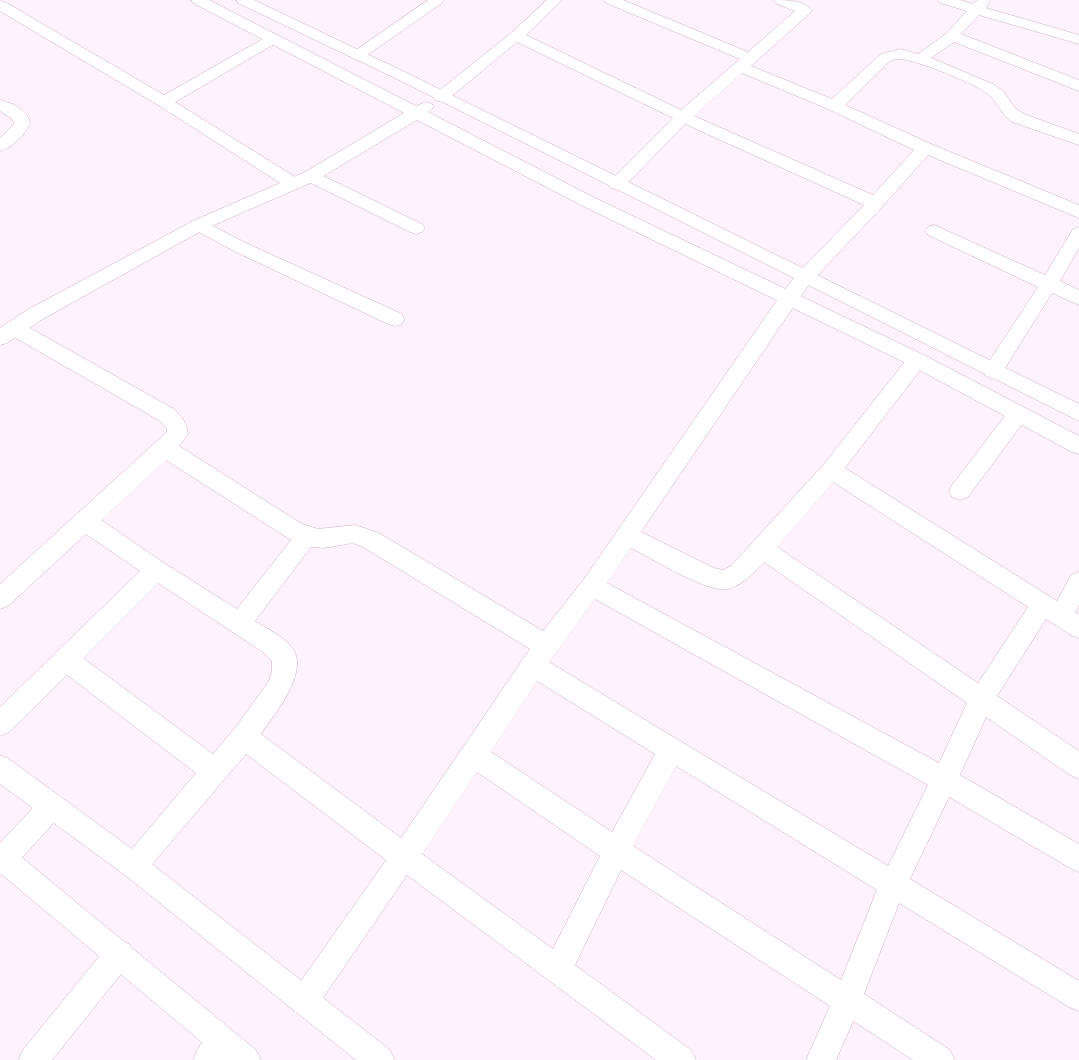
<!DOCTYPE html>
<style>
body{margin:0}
canvas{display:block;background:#fef2fc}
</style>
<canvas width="1079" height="1060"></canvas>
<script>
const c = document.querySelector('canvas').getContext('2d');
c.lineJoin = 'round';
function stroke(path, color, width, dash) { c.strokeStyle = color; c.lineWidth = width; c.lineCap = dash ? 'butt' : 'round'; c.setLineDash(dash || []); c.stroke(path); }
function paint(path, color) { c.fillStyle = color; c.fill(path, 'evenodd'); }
const minor = new Path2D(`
 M428 0H444L442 3 363 58 358 60 353 58 350 55 353 52Z
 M547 0H562L526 35 681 110 740 59 606 3 604 0H623L748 52 795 11 775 3 773 0C785 0 804 0 812 10L810 13 751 66 832 99 881 54 900 49 918 54 947 33 967 11 940 3 938 0H960L973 4 977 0H990L986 8 1079 35V44L979 15 961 34 1079 80V91L954 42 931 58 993 84 1003 91 1015 108 1024 114 1079 134V145L1012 122C1001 114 998 102 988 94 976 84 915 59 899 59 896 58 893 60 890 61L845 105 931 144 1079 205V218L928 155 882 207 811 282 796 303 641 532 714 568 723 570 731 566 824 464 910 355 917 353 924 355 927 360 924 365 845 468 1057 601 1071 575 1079 572V605L1075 612 1079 614V638L1071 635 1046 619 997 696 1079 751V779L1070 775 986 717 960 775 1079 844V872L1070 868 949 797 910 879 1079 981V1011L1069 1007 899 903 864 994 950 1050 955 1060H913L853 1021 836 1060H806L830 1006 621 870 575 965 691 1050 696 1060H656L407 875 314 1011 304 1015 294 1011 290 1001 294 991 386 860 246 754 143 875 134 879 125 875 121 866 125 857 196 773 67 675 9 732 0 736V707L140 571 86 534 8 606 0 609V584L167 432V429L160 421 7 333 4 328 7 323 14 321 21 323 174 409C182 417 187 423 188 434L179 446 302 524 318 529 355 525 379 533 543 631 584 579 782 293 799 272 864 205 685 124 623 188 617 190 611 188 608 184 611 180 673 118 517 42 447 100 441 102 435 100 433 97 435 94 511 33ZM742 73 828 109 914 150 873 195 694 116ZM166 460 291 540 237 609 164 563 101 520ZM833 482 1028 607 978 683 777 547ZM353 543 363 547 530 649 401 838 261 734C274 715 309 673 293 649 284 636 267 629 255 621L311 547 324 548ZM631 548C649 557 709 594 727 589 743 585 753 574 764 562L967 703 939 763 607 583ZM158 583 263 652 272 661V671L269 681 235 728 213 754 83 658ZM595 599 928 785 888 866 549 662ZM537 681 655 754 612 832 491 752ZM676 766 877 890 841 980 633 846ZM477 772 600 856 553 949 422 854Z
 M0 1 5 2 164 95 268 36 273 35 278 36 280 39 278 42 175 102 300 180 303 184 300 188 294 190 288 188 158 105 0 11Z
 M0 100C12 103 29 110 30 124 24 135 13 148 0 151V138L14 124 12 119 0 111Z
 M311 170 422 224 425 228 422 232 416 234 410 232 305 180 303 176 305 172Z
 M199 219 248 244 402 314 404 319 402 324 395 326 388 324 236 252 193 229 190 225 193 221Z
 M934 225 1045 275 1073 229 1079 227V248L1060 281 1079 290V305L1052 293 1000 376 993 379 986 376 983 371 986 366 1038 287 928 235 925 231 928 227Z
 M1018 406 1025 408 1028 414 1025 420 968 497 960 500 952 497 949 491 952 485 1011 408Z
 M52 793 61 797 65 806 61 815 9 872 0 876V843L43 797Z
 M119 940 129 944 133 954 129 964 52 1060H18L23 1050 109 944Z
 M222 1026 232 1031 237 1041 232 1051 226 1060H193C199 1045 207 1032 222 1026Z`);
const tertiary = new Path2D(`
 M191 0H209L416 106 426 102 432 104 434 107 428 112 595 198 924 355 1079 436V454L1072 452 910 365 583 206 417 120 317 180 205 229 41 320 7 343 0 345V328L27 310 193 221 305 172 404 113 193 3Z
 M236 0H254L409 74 1079 404V421L399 80 238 3Z`);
const secondary = new Path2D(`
 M0 755 9 759 143 857 390 1050 395 1060H356L125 875 0 784Z
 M0 843 9 847 256 1050 261 1060H223L0 873Z`);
stroke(minor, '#cdb0c7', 1);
stroke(tertiary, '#cdb0c7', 1);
stroke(secondary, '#cdb0c7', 1);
paint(minor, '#fff');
paint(tertiary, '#fff');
paint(secondary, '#fff');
</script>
